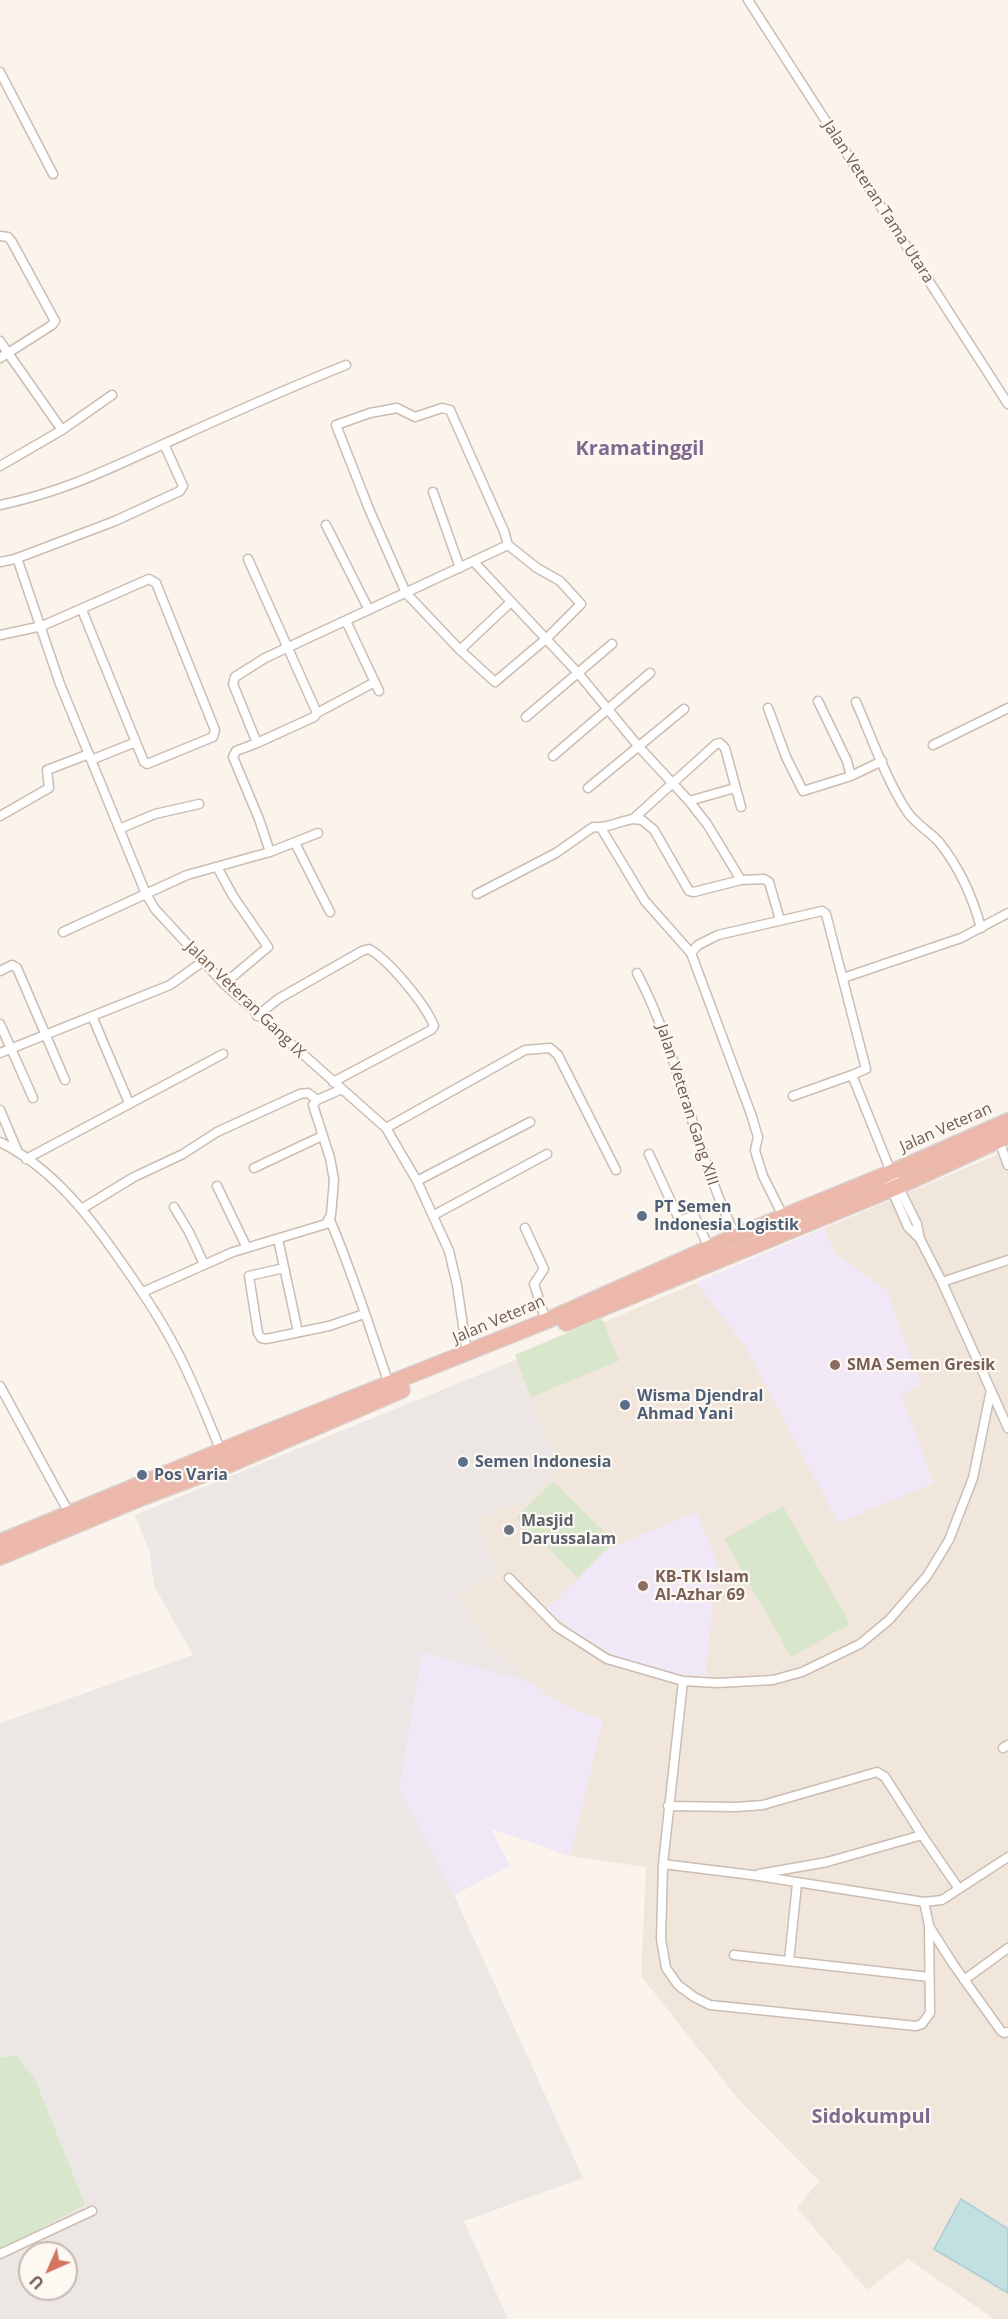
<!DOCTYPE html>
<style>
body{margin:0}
#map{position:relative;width:1008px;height:2319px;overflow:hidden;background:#faf4ec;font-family:"Open Sans",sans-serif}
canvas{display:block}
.north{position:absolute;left:18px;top:2241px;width:60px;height:60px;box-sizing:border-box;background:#fdf8f2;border:2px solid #c6b9b2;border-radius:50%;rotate:225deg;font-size:16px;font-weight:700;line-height:24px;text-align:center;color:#735b51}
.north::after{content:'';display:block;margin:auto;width:21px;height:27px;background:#d47461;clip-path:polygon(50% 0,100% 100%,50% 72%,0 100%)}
</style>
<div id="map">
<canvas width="1008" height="2319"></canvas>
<div class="north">U</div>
</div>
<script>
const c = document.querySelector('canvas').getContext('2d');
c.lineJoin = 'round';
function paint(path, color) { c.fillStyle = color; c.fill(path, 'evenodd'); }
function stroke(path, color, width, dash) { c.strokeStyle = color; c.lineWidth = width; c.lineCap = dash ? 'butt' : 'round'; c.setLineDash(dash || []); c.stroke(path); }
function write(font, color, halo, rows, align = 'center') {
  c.font = font + ' "Open Sans",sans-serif'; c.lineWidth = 4.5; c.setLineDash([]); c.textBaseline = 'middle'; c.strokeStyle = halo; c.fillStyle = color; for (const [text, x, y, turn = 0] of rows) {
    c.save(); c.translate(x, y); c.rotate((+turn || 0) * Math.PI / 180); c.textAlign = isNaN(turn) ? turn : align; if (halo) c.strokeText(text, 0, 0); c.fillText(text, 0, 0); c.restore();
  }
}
paint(new Path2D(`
 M1008 1150V2319H994L908 2259 867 2290 797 2208 819 2181 740 2101 641 1976 646 1867 570 1856 603 1720 575 1710 547 1695 532 1683 488 1643 456 1595 497 1572 476 1521 532 1497 560 1469 513 1361Z`), '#f1e6db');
paint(new Path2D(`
 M513 1361 560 1469 532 1497 476 1521 497 1572 457 1595 488 1643 532 1683 547 1695 575 1710 603 1720 570 1856 490 1828 510 1866 454 1895 583 2178 464 2221 508 2319H0V1723L193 1655 154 1586 150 1553 135 1515ZM30 2253H66V2289H30Z`), '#ece7e4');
paint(new Path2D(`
 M824 1228 835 1253 887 1290 921 1385 901 1395 934 1483 838 1523 745 1346 696 1283Z
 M696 1512 718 1564 705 1676 671 1674 621 1659 577 1634 547 1609 608 1549Z
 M422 1652 532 1683 547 1695 575 1710 603 1720 570 1856 490 1828 510 1866 454 1894 399 1788Z`), '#f1e8f7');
paint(new Path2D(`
 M602 1318 619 1361 531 1397 515 1355Z
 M553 1481 614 1541 578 1578 516 1517Z
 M783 1506 850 1624 791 1657 724 1539Z
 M15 2055 35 2079 85 2205 0 2250V2058Z`), '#d8e7cb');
const water = new Path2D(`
 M961 2199 1008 2229V2293L934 2249Z`);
paint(water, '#c2dfe2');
stroke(water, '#a9ced3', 1.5);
const street = new Path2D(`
 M748 0 1008 404
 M0 72 53 174
 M0 236 8 237 12 242 55 321 52 325 8 353 62 430
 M0 341 8 353 0 358
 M0 466 62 430 112 395
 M433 492 460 568
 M0 505C63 492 109 469 166 443 226 416 285 389 346 365
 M326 525 369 610
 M17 558 60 684 146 894 155 909 224 984 386 1128 417 1181 449 1251 457 1285 467 1353
 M248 559 317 713 314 717 257 743
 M0 562 15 559 115 521 180 491 183 486 164 444
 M474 562 578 673 639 747 689 801 707 824 741 880 764 879 769 882 780 920
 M346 621 379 691
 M0 635 42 626 149 579 156 583 215 730 213 737 147 764 144 762 82 610
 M460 650 495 682 547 638 581 604 560 581 537 568 508 545
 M818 701 847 761 851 776
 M856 702C872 738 885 777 906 810 914 823 929 831 939 842 959 867 973 898 981 928
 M768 708 786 757 803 791 851 776 882 761
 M317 713 375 682
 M526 717 612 644
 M933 745 1008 708
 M553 756 650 673
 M91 760 136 742
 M588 788 684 709
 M689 801 735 788
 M0 816 49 788 47 770 89 754
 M633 819 642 820 654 830 689 891 694 892 741 880
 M601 828 645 901 691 953
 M119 829 155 814 199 804
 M295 843 330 912
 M270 852 318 833
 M217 867 233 896 268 947 224 984
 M477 894 556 853 593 827C606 829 620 821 633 819L716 744 720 743 725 748 741 807
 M63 932 187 875 270 852 259 819 233 757 236 751 257 743 233 684 235 677 265 658 508 545 504 531 450 410 442 408 415 417 397 408 370 413 336 425 369 509 406 593 460 650 511 602
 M0 971 12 965 17 968 65 1080
 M637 973C681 1057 694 1152 736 1236
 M843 978 961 938 1008 913
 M92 1016 129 1103
 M257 1016 278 999 362 951 369 949C389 960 426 1005 434 1026L431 1030 333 1082
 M0 1024 33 1098
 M0 1053 170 985 202 962
 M793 1096 852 1075
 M0 1110 17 1150
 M386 1128 525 1050 550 1048 558 1055 616 1170
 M999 1141 1008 1165
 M0 1142C54 1169 91 1218 124 1266 143 1293 162 1321 177 1351 194 1383 207 1418 221 1451
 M649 1154 680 1221 694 1215 709 1248
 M26 1159 223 1054
 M254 1168 322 1136
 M885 1175 908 1227 920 1239
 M417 1181 530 1122
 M217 1186 247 1248
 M174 1207 189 1232 204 1264
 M83 1208 134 1177 183 1154 217 1132 300 1094 308 1093 317 1100
 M434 1215 547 1154
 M784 1218 763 1176 756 1154 755 1150 758 1137 751 1114 691 953 698 945 718 935 822 911 826 914 866 1069 852 1075 891 1172 917 1224 920 1239 942 1282 1008 1428
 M330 1220C353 1274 370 1329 389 1384
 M525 1228 544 1269 534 1284 546 1321
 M278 1239 298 1332
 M284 1268 249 1276 258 1333 261 1338 266 1339 329 1326 364 1314
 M942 1282 1008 1260
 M143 1292 233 1252 326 1224 331 1215 334 1180 330 1158 313 1105 317 1100 342 1089
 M0 1386 69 1513
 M509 1578 557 1627 607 1659 683 1681 717 1683 773 1680 802 1672 860 1644 889 1620 927 1576 949 1540 973 1478 991 1390
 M683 1681 663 1864 752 1875 924 1902 942 1900 1008 1857
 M1003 1748 1008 1745
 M668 1806 736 1807 763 1805 877 1772 885 1777 922 1835 959 1889
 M663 1864 661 1939 666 1968 678 1985 694 1997 710 2005 916 2026 922 2024 930 2013 929 1925 924 1902
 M759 1874 827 1862 922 1835
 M929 1926 953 1964 1001 2031 1004 2033 1008 2032
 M734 1955 929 1977
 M789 1961 797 1884
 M964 1980 1008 1948
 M0 2254 92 2211`);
const highway = new Path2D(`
 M566 1323 899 1186 1008 1136
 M0 1542 250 1439 546 1321 736 1236 885 1175 1008 1121
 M0 1557 143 1497 228 1465 402 1390`);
stroke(street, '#ccbcb2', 11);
stroke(highway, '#d8d1ce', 18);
stroke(street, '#fff', 8);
stroke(highway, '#ecb8ab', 15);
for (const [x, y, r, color] of [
 [642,1216,6,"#5c6f8a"],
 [835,1365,6,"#8d6e63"],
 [625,1405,6,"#5c6f8a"],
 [463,1462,6,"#5c6f8a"],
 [142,1475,6,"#5c6f8a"],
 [509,1530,6,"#6b7280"],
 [643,1586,6,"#8d6e63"]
]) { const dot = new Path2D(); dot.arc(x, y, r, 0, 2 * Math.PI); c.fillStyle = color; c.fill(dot); stroke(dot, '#fdf8f2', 2); }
write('16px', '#735b51', '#fdf8f2', [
 ["Jalan Veteran Tama Utara",878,202,57],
 ["Jalan Veteran Gang IX",245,1000,44],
 ["Jalan Veteran Gang XIII",687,1105,72],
 ["Jalan Veteran",946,1128,-24],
 ["Jalan Veteran",499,1320,-23]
]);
write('bold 16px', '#4e5e75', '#fdf8f2', [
 ["PT Semen",654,1207],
 ["Indonesia Logistik",654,1225],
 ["Wisma Djendral",637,1396],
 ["Ahmad Yani",637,1414],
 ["Semen Indonesia",475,1462],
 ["Pos Varia",154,1475]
], 'left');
write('bold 16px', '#785e54', '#fdf8f2', [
 ["SMA Semen Gresik",847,1365],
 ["KB-TK Islam",655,1577],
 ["Al-Azhar 69",655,1595]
], 'left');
write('bold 16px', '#5b616d', '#fdf8f2', [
 ["Masjid",521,1521],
 ["Darussalam",521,1539]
], 'left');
write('bold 20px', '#80698e', '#fdf8f2', [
 ["Kramatinggil",640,449],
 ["Sidokumpul",871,2117]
]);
</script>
